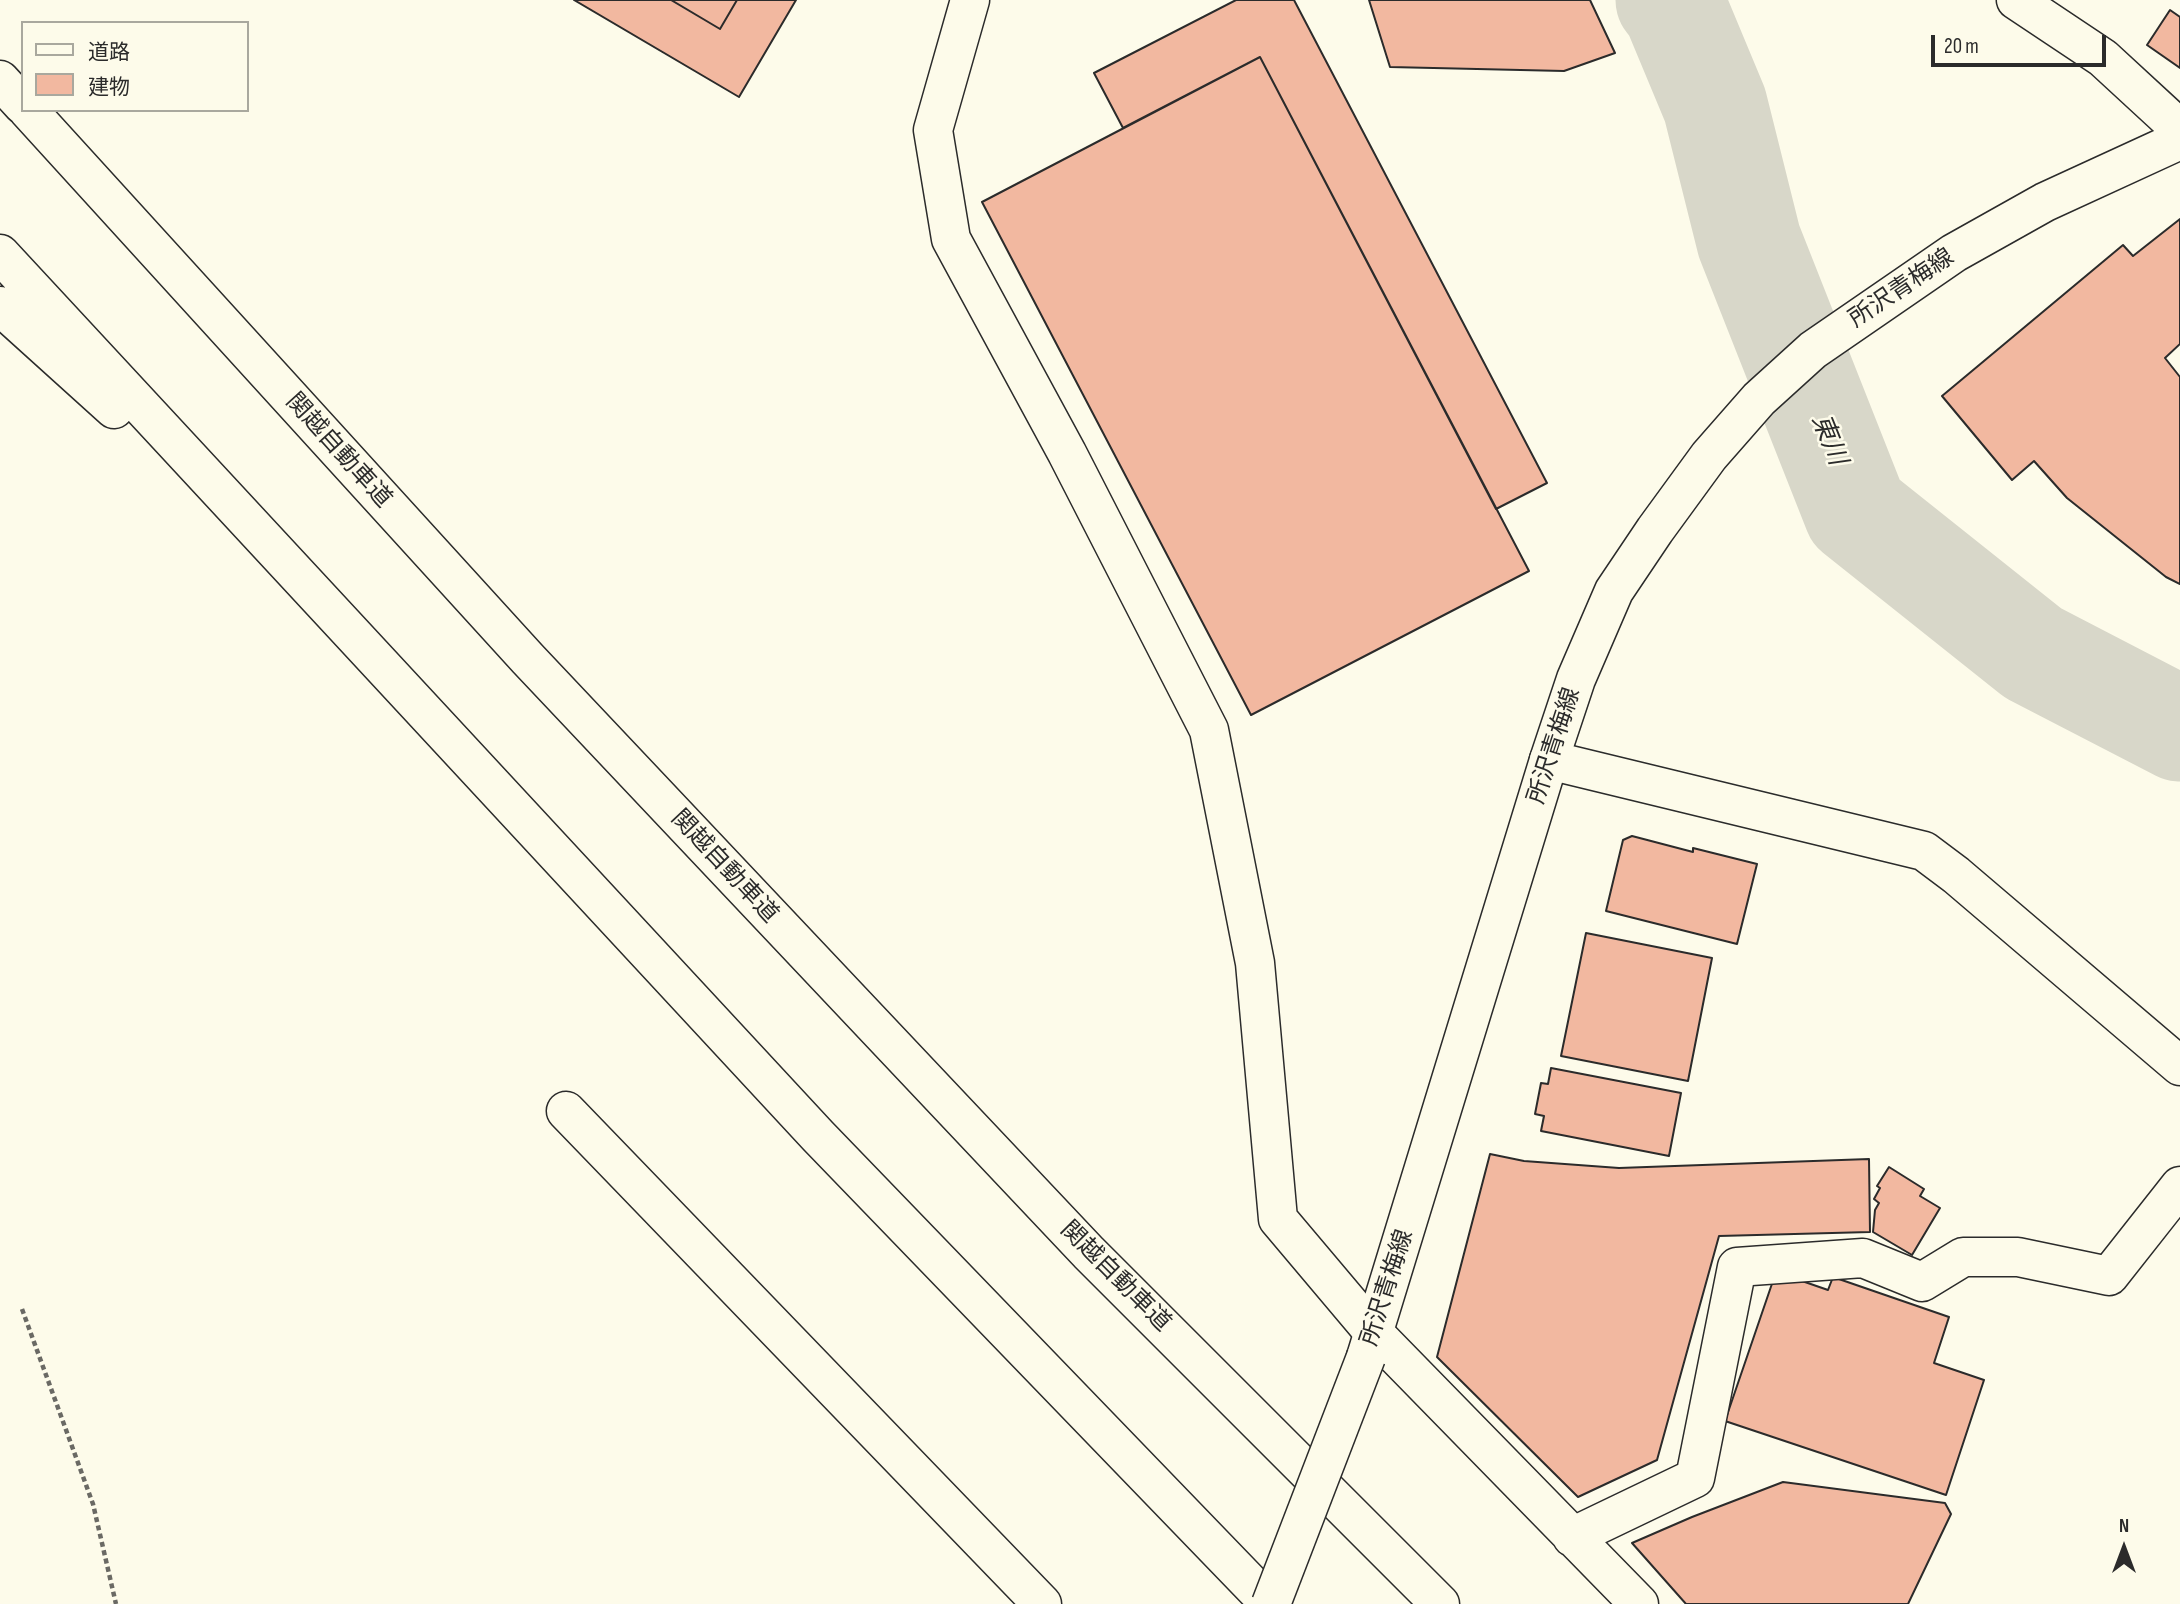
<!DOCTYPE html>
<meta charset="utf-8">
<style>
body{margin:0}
#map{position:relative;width:2180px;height:1604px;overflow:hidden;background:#fdfbea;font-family:"Sofia Sans Condensed","Noto Sans JP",sans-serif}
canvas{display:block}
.legend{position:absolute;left:21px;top:21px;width:228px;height:91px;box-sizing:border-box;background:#fdfbea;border:2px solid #a9a89e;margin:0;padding:9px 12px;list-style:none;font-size:21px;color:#2b2b2b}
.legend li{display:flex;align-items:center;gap:14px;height:35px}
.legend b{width:35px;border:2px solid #a9a89e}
.north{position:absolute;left:2089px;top:1513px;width:70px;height:70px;-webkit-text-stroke:5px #fdfbea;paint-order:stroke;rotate:0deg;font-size:19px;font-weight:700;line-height:28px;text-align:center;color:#2b2b2b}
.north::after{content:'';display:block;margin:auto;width:24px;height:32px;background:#2b2b2b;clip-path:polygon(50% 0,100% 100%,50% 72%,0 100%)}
.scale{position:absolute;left:1931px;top:35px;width:175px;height:32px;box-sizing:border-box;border:4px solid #2b2b2b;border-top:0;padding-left:9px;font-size:21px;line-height:24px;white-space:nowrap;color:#2b2b2b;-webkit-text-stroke:5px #fdfbea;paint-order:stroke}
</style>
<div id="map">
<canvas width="2180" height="1604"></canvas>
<ul class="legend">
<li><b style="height:9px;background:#fdfbea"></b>道路</li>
<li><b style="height:19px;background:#f2b8a0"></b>建物</li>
</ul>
<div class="north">N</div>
<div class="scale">20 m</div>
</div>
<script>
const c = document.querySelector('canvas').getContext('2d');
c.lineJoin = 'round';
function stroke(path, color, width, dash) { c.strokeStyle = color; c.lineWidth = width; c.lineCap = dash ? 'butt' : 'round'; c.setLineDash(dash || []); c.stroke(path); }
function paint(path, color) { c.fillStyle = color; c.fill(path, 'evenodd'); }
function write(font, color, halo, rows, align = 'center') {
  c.font = font + ' "Sofia Sans Condensed","Noto Sans JP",sans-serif'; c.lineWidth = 5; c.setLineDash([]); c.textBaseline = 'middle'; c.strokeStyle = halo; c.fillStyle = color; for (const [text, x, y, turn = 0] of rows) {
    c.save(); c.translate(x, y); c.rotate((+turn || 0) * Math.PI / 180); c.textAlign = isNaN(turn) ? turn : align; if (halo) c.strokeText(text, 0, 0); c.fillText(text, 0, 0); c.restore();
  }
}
stroke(new Path2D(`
 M1668 0 1675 9 1715 105 1749 241 1856 512 2033 653 2180 729`), '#d8d7c9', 105);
const building = new Path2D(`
 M574 0H671L720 29 737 0H796L739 97Z
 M671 0H737L720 29Z
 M1236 0H1294L1547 483 1496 509 1260 57 1123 128 1094 73Z
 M1369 0H1590L1615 53 1564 71 1390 67Z
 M2170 10 2180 17V68L2147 45Z
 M1260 57 1529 571 1251 715 982 202Z
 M2180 219V344L2165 358 2180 377V584L2166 577 2067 498 2034 461 2012 480 1942 396 2123 245 2133 256Z
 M1632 836 1693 852V848L1757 864 1737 944 1606 911 1623 840Z
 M1586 933 1712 958 1688 1081 1561 1056Z
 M1551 1068 1681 1093 1669 1156 1541 1131 1544 1116 1535 1114 1541 1083 1548 1084Z
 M1490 1154 1524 1161 1619 1168 1869 1159 1870 1232 1719 1236 1657 1460 1578 1497 1437 1357Z
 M1889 1167 1924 1189 1920 1196 1940 1208 1912 1255 1873 1232 1875 1210 1879 1203 1874 1199 1880 1188 1877 1186Z
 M1776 1272 1828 1290 1833 1277 1949 1317 1934 1363 1984 1380 1946 1495 1725 1421Z
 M1783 1482 1945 1503 1951 1514 1908 1604H1686L1632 1543 1692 1517Z`);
paint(building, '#f2b8a0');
stroke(building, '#2b2b2b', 2);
const minor = new Path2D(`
 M970 0 933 130 951 239 1067 453 1209 730 1255 963 1278 1219 1375 1334 1639 1604
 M2016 0 2103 58 2180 129
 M1549 760 1924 851 1956 875 2180 1066
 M566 1111 1042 1604
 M1572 1537 1695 1478 1737 1267 1863 1258 1922 1282 1963 1257H2018L2109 1276 2180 1186`);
const major = new Path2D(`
 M1366 1357 1549 760 1576 679 1614 591 1655 530 1709 456 1759 399 1813 350 1954 253 2045 202 2180 140`);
const highway = new Path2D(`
 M0 80 23 105
 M28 110 528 659 1089 1253 1440 1604
 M0 254 818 1136 1270 1604
 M0 306 114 409`);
stroke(minor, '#2b2b2b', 41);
stroke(major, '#2b2b2b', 41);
stroke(highway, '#2b2b2b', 41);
stroke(new Path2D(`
 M22 1309 93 1504 116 1604`), '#6a6964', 4.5, [5, 3.5]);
stroke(minor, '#fdfbea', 38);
stroke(major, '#fdfbea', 38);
stroke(highway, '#fdfbea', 38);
const majorBridge = new Path2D(`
 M1271 1604 1366 1357`);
stroke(majorBridge, '#2b2b2b', 41, []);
stroke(majorBridge, '#fdfbea', 38);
write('24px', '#2b2b2b', '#fdfbea', [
 ["所沢青梅線",1902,289,-34],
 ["関越自動車道",338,451,48],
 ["所沢青梅線",1555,746,-72],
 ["関越自動車道",724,867,47],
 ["関越自動車道",1115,1277,45],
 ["所沢青梅線",1388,1288,-72]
]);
write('italic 26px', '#2b2b2b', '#fdfbea', [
 ["東川",1828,440,68]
]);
</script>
